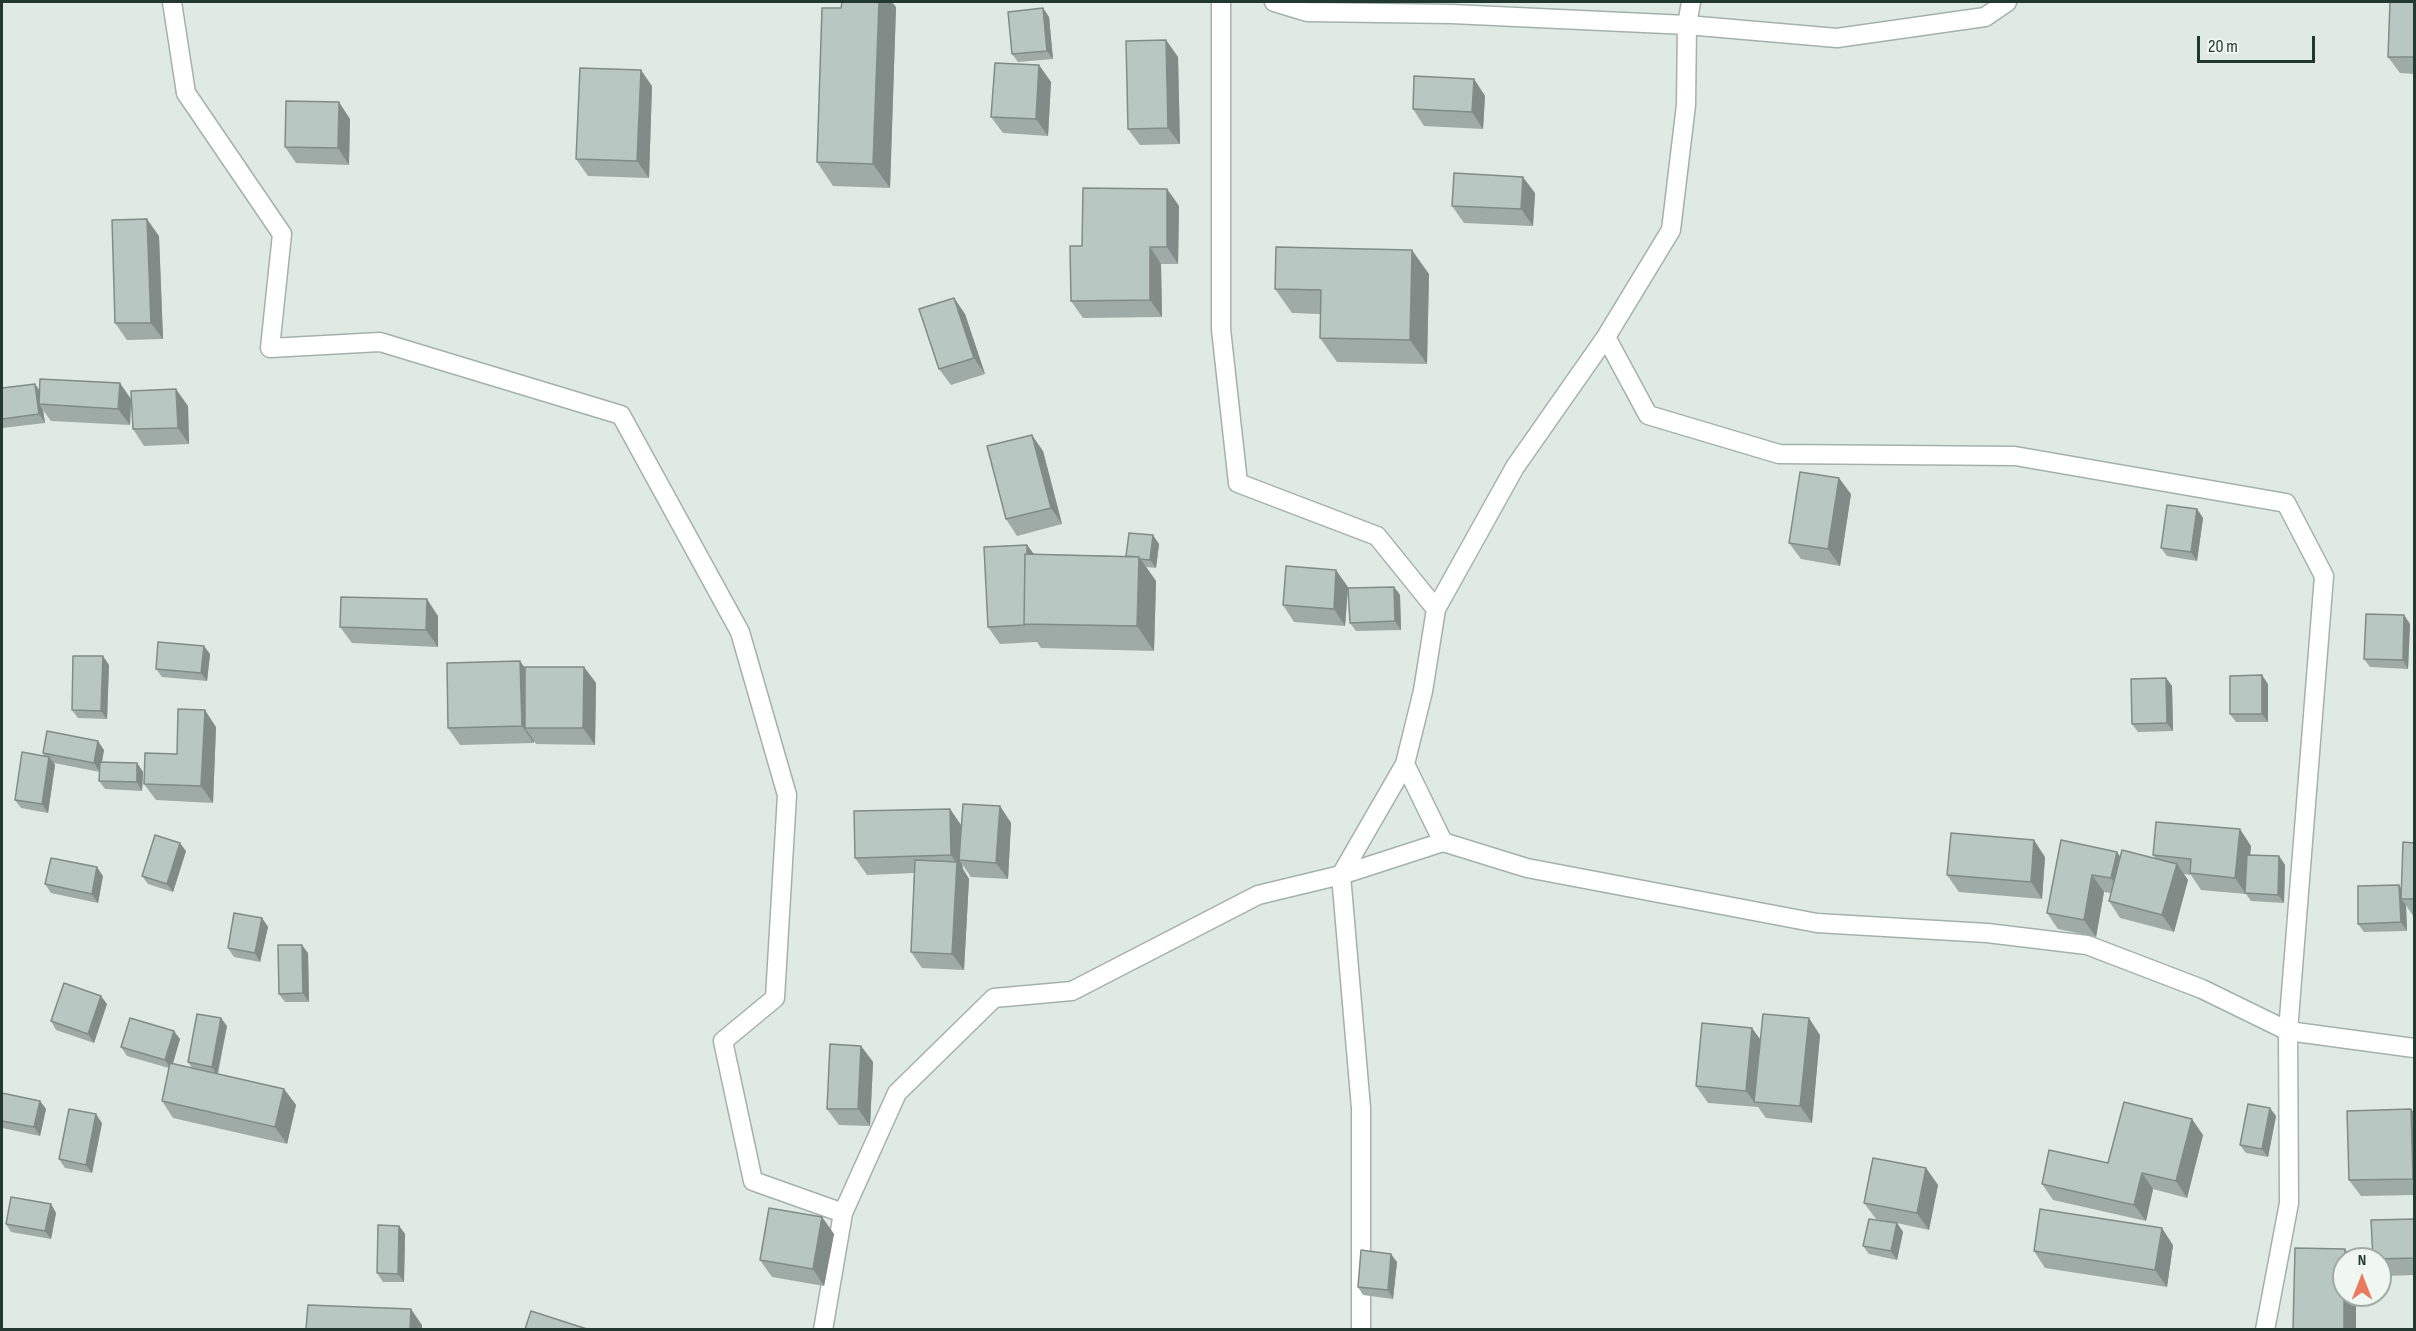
<!DOCTYPE html>
<style>
body{margin:0}
#map{position:relative;width:2416px;height:1331px;overflow:hidden;background:#e0eae5;font-family:"Sofia Sans Condensed",sans-serif}
canvas{display:block}
.frame{position:absolute;inset:0;border:3px solid #223932;pointer-events:none}
.north{position:absolute;left:2332px;top:1247px;width:60px;height:60px;box-sizing:border-box;background:#f0f7f3;border:2px solid #9eaba6;border-radius:50%;rotate:0deg;font-size:16px;font-weight:700;line-height:24px;text-align:center;color:#223932}
.north::after{content:'';display:block;margin:auto;width:21px;height:27px;background:#ea7a5e;clip-path:polygon(50% 0,100% 100%,50% 72%,0 100%)}
.scale{position:absolute;left:2197px;top:36px;width:118px;height:27px;box-sizing:border-box;border:3px solid #223932;border-top:0;padding-left:8px;font-size:18px;line-height:21px;white-space:nowrap;color:#223932;-webkit-text-stroke:4px #f0f7f3;paint-order:stroke}
</style>
<div id="map">
<canvas width="2416" height="1331"></canvas>
<div class="frame"></div>
<div class="north">N</div>
<div class="scale">20 m</div>
</div>
<script>
const c = document.querySelector('canvas').getContext('2d');
c.lineJoin = 'round';
function stroke(path, color, width, dash) { c.strokeStyle = color; c.lineWidth = width; c.lineCap = dash ? 'butt' : 'round'; c.setLineDash(dash || []); c.stroke(path); }
function paint(path, color) { c.fillStyle = color; c.fill(path, 'evenodd'); }
const street = new Path2D(`
 M172 2 186 93 282 234 270 348 380 342 621 415 740 632 787 795 775 998 723 1041 753 1181 843 1213
 M1221 2V329L1238 483 1377 536 1436 609
 M1274 2 1307 12 1452 14 1687 25 1837 38 1985 17 2007 2
 M1606 337 1648 415 1779 454 2015 456 2286 503 2324 576 2288 1031 2289 1203 2265 1330
 M1405 764 1443 842
 M823 1330 843 1213 897 1093 994 998 1072 991 1258 895 1341 875 1443 842 1527 868 1817 923 1987 933 2087 945 2202 989 2288 1031 2414 1048
 M1361 1330V1108L1341 875 1405 764 1423 691 1436 609 1515 467 1606 337 1671 230 1686 105 1687 25 1691 2`);
stroke(street, '#a3b1ac', 21);
stroke(street, '#fff', 18);
paint(new Path2D(`
 M2415 2V74L2400 73 2388 57Z
 M896 7 890 188 833 186 817 162 841 8Z
 M1043 8 1049 17 1053 59 1018 62 1012 54Z
 M1166 40 1178 57 1180 144 1140 145 1128 129Z
 M1039 65 1051 82 1048 136 1003 133 991 117Z
 M1474 79 1485 96 1483 129 1424 126 1413 109Z
 M652 86 649 178 588 176 576 159Z
 M350 119 349 165 296 163 285 147Z
 M1167 189 1179 206 1178 264H1161L1162 317 1083 318 1071 301 1082 246Z
 M1535 193 1533 226 1464 223 1452 206Z
 M159 236 163 339 127 340 115 323Z
 M1429 274 1427 364 1337 362 1320 338V314L1292 313 1275 289Z
 M954 298 965 314 985 374 951 385 939 369Z
 M35 384 39 390 131 399 188 406 189 444 144 446 133 429 131 400 130 425 51 421 43 410 45 423 2 428V388Z
 M1043 451 1062 524 1017 536 1006 519Z
 M1851 494 1840 566 1801 559 1789 543Z
 M2197 509 2203 518 2197 561 2167 556 2161 548Z
 M1159 544 1156 568 1146 567 1156 581 1154 651 1041 648 1037 642 1000 644 988 627 1027 545 1034 554 1126 556Z
 M1348 587 1345 626 1294 622 1283 605Z
 M1394 587 1400 595 1401 630 1356 631 1350 623Z
 M2404 615 2410 624 2408 669 2370 667 2364 659Z
 M438 616V647L352 643 340 627Z
 M210 654 207 681 162 677 156 669Z
 M520 661 525 669 584 667 596 683 595 745 536 744 534 741V743L460 745 448 728Z
 M109 665 107 719 78 718 72 710Z
 M2166 678 2172 686 2173 731 2138 732 2132 724Z
 M2268 684V722H2236L2230 714Z
 M216 727 213 803 156 800 144 784 177 754Z
 M104 750 102 762 137 763 143 772 142 791 105 789 99 781 100 772 54 763 55 765 48 813 21 808 15 800 44 756 43 753Z
 M1000 806 1011 823 1008 879 971 877 962 864 963 869 969 879 964 970 922 968 911 952 914 873 867 875 855 858 950 809 961 825V831Z
 M2061 840 2120 857 2155 858 2153 855 2251 846 2250 855 2279 856 2285 865 2284 903 2251 901 2246 894 2201 890 2191 875 2184 874 2188 880 2174 932 2120 918 2109 901 2111 893 2104 892 2096 937 2058 929 2047 913Z
 M2415 843V916H2413L2406 905 2407 931 2364 932 2358 924 2402 889Z
 M186 851 173 892 148 884 142 876Z
 M2045 857 2042 899 1959 892 1947 875Z
 M103 876 98 903 51 893 45 884Z
 M262 918 268 927 260 962 234 957 228 948Z
 M308 953 309 1002H285L279 994Z
 M107 1004 94 1043 56 1030 51 1021Z
 M227 1026 218 1074 284 1089 296 1105 287 1144 173 1118 162 1101 169 1068 127 1056 121 1047 180 1039 173 1064 192 1068 188 1062Z
 M1752 1028 1760 1039 1820 1035 1812 1123 1766 1118 1758 1107 1708 1103 1696 1086Z
 M861 1046 873 1062 870 1126 839 1125 827 1109Z
 M2 1093 40 1101 46 1109 40 1136 2 1128Z
 M2411 1109 2415 1114V1195L2361 1196 2349 1180Z
 M2276 1116 2268 1157 2246 1153 2240 1145Z
 M102 1123 92 1173 65 1168 59 1159Z
 M2203 1135 2187 1198 2153 1189 2146 1221 2053 1200 2042 1184Z
 M1926 1168 1938 1185 1929 1230 1897 1223 1903 1232 1897 1260 1869 1254 1863 1246 1891 1222 1876 1219 1864 1203Z
 M51 1204 56 1213 51 1239 11 1232 6 1224Z
 M822 1217 834 1234 824 1286 772 1277 760 1260Z
 M2415 1219V1275L2384 1276 2380 1270V1259Z
 M399 1226 405 1234 404 1282H383L377 1273Z
 M2173 1245 2167 1287 2045 1268 2034 1251Z
 M1397 1262 1393 1299 1363 1295 1358 1287Z`), '#9eaba6');
paint(new Path2D(`
 M879 2H892L896 7 890 188 873 164Z
 M1043 8 1049 17 1053 59 1047 51Z
 M1166 40 1178 57 1180 144 1168 128Z
 M1039 65 1051 82 1048 136 1036 119Z
 M641 70 652 86 649 178 637 161Z
 M1474 79 1485 96 1483 129 1472 112Z
 M339 102 350 119 349 165 338 148Z
 M1523 177 1535 193 1533 226 1521 209Z
 M1167 189 1179 206 1178 264 1167 247Z
 M147 219 159 236 163 339 151 323Z
 M1150 247 1161 264 1162 317 1150 300Z
 M1412 250 1429 274 1427 364 1410 340Z
 M954 298 965 314 985 374 974 358Z
 M120 383 131 399 130 425 118 409Z
 M35 384 41 393 39 404 43 410 45 423 39 414Z
 M176 389 188 406 189 444 178 428Z
 M1032 435 1043 451 1062 524 1051 508Z
 M1839 478 1851 494 1840 566 1828 549Z
 M2197 509 2203 518 2197 561 2191 552Z
 M1153 535 1159 544 1156 568 1150 560Z
 M1027 545 1039 561 1029 624Z
 M1139 557 1156 581 1154 651 1137 626Z
 M1336 570 1348 587 1345 626 1334 609Z
 M1394 587 1400 595 1401 630 1395 621Z
 M427 599 438 616V647L426 630Z
 M2404 615 2410 624 2408 669 2403 660Z
 M204 646 210 654 207 681 201 673Z
 M103 656 109 665 107 719 101 711Z
 M520 661 532 678 525 728 534 741V743L522 726Z
 M584 667 596 683 595 745 583 728Z
 M2262 675 2268 684V722L2262 714Z
 M2166 678 2172 686 2173 731 2167 723Z
 M205 710 216 727 213 803 201 786Z
 M98 741 104 750 100 772 94 763Z
 M49 757 55 765 48 813 42 804Z
 M137 763 143 772 142 791 137 782Z
 M1000 806 1011 823 1008 879 996 863Z
 M950 809 961 825 962 860H959L962 864 963 869 969 879 964 970 952 954 957 864 951 855Z
 M2240 829 2251 846 2246 894 2235 878Z
 M2034 840 2045 857 2042 899 2031 882Z
 M180 843 186 851 173 892 167 884Z
 M2117 852 2128 868 2123 895 2111 878Z
 M2279 856 2285 865 2284 903 2278 895Z
 M2177 864 2188 880 2174 932 2162 915Z
 M97 867 103 876 98 903 92 894Z
 M2092 875 2104 892 2096 937 2084 920Z
 M2399 885 2405 894 2401 899 2406 905 2407 931 2401 922Z
 M262 918 268 927 260 962 255 953Z
 M302 945 308 953 309 1002 303 993Z
 M101 996 107 1004 94 1043 88 1034Z
 M221 1018 227 1026 217 1075 212 1067Z
 M1809 1018 1820 1035 1812 1123 1800 1106Z
 M1752 1028 1764 1045 1754 1102 1758 1107 1746 1091Z
 M174 1031 180 1039 171 1069 165 1060Z
 M861 1046 873 1062 870 1126 858 1109Z
 M284 1089 296 1105 287 1144 275 1127Z
 M40 1101 46 1109 40 1136 34 1127Z
 M2270 1108 2276 1116 2268 1157 2262 1149Z
 M2411 1109 2415 1114V1180L2413 1179Z
 M96 1114 102 1123 92 1173 86 1165Z
 M2192 1119 2203 1135 2187 1198 2176 1181Z
 M1926 1168 1938 1185 1929 1230 1917 1213Z
 M2142 1173 2153 1189 2146 1221 2134 1205Z
 M51 1204 56 1213 51 1239 45 1231Z
 M822 1217 834 1234 824 1286 813 1269Z
 M1897 1223 1903 1232 1897 1260 1891 1251Z
 M399 1226 405 1234 404 1282 398 1274Z
 M2162 1228 2173 1245 2167 1287 2155 1270Z
 M2345 1249 2352 1259H2345Z
 M1391 1254 1397 1262 1393 1299 1388 1290Z
 M2344 1295H2356V1329H2344Z
 M411 1309 422 1325V1329H410Z`), '#818b87');
const building = new Path2D(`
 M842 2H879L873 164 817 162 822 8H841Z
 M2390 2H2415V57H2388Z
 M1043 8 1047 51 1012 54 1008 12Z
 M1166 40 1168 128 1128 129 1126 41Z
 M995 63 1039 65 1036 119 991 117Z
 M580 68 641 70 637 161 576 159Z
 M1414 76 1474 79 1472 112 1413 109Z
 M286 101 339 102 338 148 285 147Z
 M1454 173 1523 177 1521 209 1452 206Z
 M1083 188 1167 189V247H1150V300L1071 301 1070 246H1082Z
 M147 219 151 323H115L112 220Z
 M1276 247 1412 250 1410 340 1320 338 1321 290 1275 289Z
 M954 298 974 358 939 369 919 309Z
 M40 379 120 383 118 409 39 404Z
 M35 384 39 414 2 419V388Z
 M176 389 178 428 133 429 131 391Z
 M1032 435 1051 508 1006 519 987 446Z
 M1800 472 1839 478 1828 549 1789 543Z
 M2167 505 2197 509 2191 552 2161 548Z
 M1129 533 1153 535 1150 560 1140 559 1139 557 1126 556Z
 M1027 545V554H1025L1024 624 1025 625 988 627 984 547Z
 M1025 554 1139 557 1137 626 1024 624Z
 M1286 566 1336 570 1334 609 1283 605Z
 M1394 587 1395 621 1350 623 1348 588Z
 M341 597 427 599 426 630 340 627Z
 M2366 614 2404 615 2403 660 2364 659Z
 M158 642 204 646 201 673 156 669Z
 M73 656H103L101 711 72 710Z
 M520 661 522 726 448 728 447 663Z
 M525 667H584L583 728H525Z
 M2262 675V714H2230V676Z
 M2166 678 2167 723 2132 724 2131 679Z
 M178 709 205 710 201 786 144 784 145 753 177 754Z
 M47 731 98 741 94 763 43 753Z
 M22 752 49 757 42 804 15 800Z
 M100 762 137 763V782L99 781Z
 M963 804 1000 806 996 863 959 860Z
 M950 809 951 855 855 858 854 811Z
 M2156 822 2240 829 2235 878 2190 873 2191 859 2153 855Z
 M1951 833 2034 840 2031 882 1947 875Z
 M155 835 180 843 167 884 142 876Z
 M2061 840 2117 852 2111 878 2092 875 2084 920 2047 913Z
 M2403 842 2415 843V899H2401Z
 M2122 850 2177 864 2162 915 2109 901Z
 M2247 855 2279 856 2278 895 2245 893Z
 M51 858 97 867 92 894 45 884Z
 M915 860 957 862 952 954 911 952Z
 M2399 885 2401 922 2358 924V886Z
 M234 913 262 918 255 953 228 948Z
 M278 945H302L303 993 279 994Z
 M64 983 101 996 88 1034 51 1021Z
 M197 1014 221 1018 212 1067 188 1062Z
 M1763 1014 1809 1018 1800 1106 1754 1102Z
 M130 1018 174 1031 165 1060 121 1047Z
 M1702 1023 1752 1028 1746 1091 1696 1086Z
 M830 1044 861 1046 858 1109H827Z
 M170 1063 284 1089 275 1127 162 1101Z
 M2 1093 40 1101 34 1127 2 1121Z
 M2124 1102 2192 1119 2176 1181 2142 1173 2134 1205 2042 1184 2049 1150 2108 1163Z
 M2248 1104 2270 1108 2262 1149 2240 1145Z
 M69 1109 96 1114 86 1165 59 1159Z
 M2411 1109 2413 1179 2349 1180 2347 1111Z
 M1873 1158 1926 1168 1917 1213 1864 1203Z
 M11 1197 51 1204 45 1231 6 1224Z
 M769 1208 822 1217 813 1269 760 1260Z
 M2040 1209 2162 1228 2155 1270 2034 1251Z
 M1869 1219 1897 1223 1891 1251 1863 1246Z
 M2415 1219V1258L2373 1259 2371 1220Z
 M378 1225 399 1226 398 1274 377 1273Z
 M2295 1248 2345 1249V1259H2344V1329H2293Z
 M1361 1250 1391 1254 1388 1290 1358 1287Z
 M308 1305 411 1309 410 1329H306Z
 M531 1311 587 1329H525Z`);
paint(building, '#b8c7c1');
stroke(building, '#818b87', 1.5);
</script>
